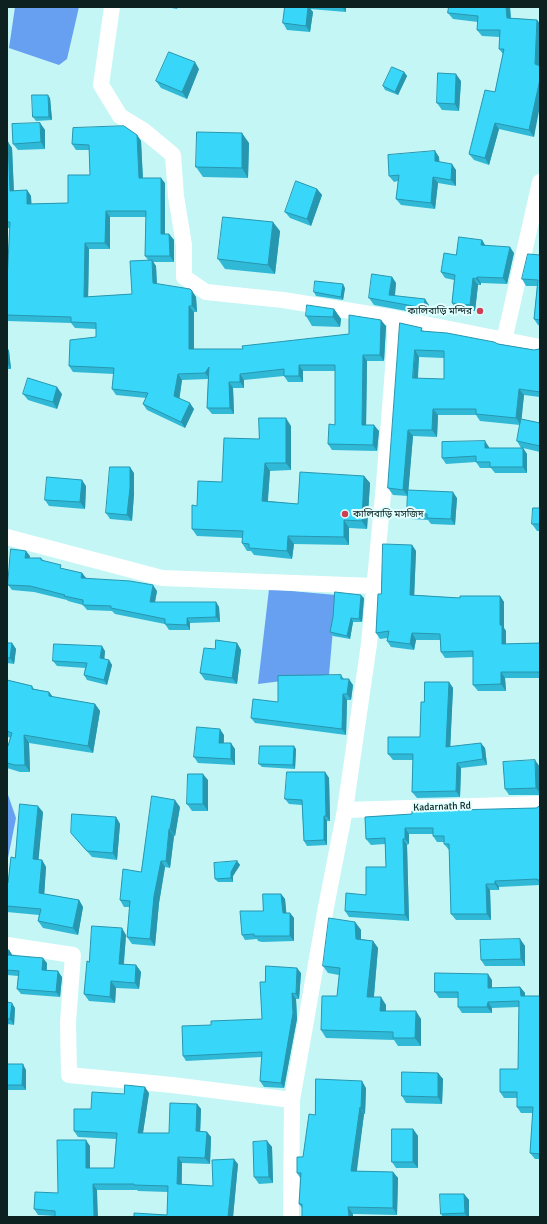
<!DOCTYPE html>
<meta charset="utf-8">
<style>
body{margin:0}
#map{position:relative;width:547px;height:1224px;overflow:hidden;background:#c4f6f6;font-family:Signika,sans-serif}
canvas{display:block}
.frame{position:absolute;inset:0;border:8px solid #0d2121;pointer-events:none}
</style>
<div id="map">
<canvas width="547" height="1224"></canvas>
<div class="frame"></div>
</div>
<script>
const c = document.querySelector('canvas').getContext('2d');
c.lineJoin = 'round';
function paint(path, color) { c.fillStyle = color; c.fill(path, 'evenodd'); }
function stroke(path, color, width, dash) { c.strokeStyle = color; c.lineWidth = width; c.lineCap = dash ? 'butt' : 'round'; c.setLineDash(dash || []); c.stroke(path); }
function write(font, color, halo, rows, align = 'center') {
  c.font = font + ' Signika,"Noto Sans Bengali",sans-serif'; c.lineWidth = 4; c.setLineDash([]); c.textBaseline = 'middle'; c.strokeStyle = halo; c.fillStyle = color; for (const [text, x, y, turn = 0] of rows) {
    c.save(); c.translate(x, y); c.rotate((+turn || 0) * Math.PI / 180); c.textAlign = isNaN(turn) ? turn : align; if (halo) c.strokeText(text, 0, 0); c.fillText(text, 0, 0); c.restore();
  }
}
paint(new Path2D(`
 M15 7H79L67 59 59 65 9 48Z
 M269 589 336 595 329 675 258 684Z
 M7 792 16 818 7 863Z`), '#67a0f1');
stroke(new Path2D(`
 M112 7 101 85 120 116 143 130 173 155 176 196 184 245V277L206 292 283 300 395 318V343L384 484 369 644 345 810 326 907 292 1100 291 1217
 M395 318 540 347
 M504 341 540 182
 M7 537 162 578 374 586
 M345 810 540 804
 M7 945 73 955 68 1022 69 1075 172 1085 292 1100`), '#fff', 16);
paint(new Path2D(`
 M166 7H178L177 9Z
 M285 7H346V12L310 9 313 12 310 32 287 30 283 23Z
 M449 7H510L511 18 537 20 540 24V55L534 137 499 129 489 165 474 160 469 154 495 92 503 54 499 49 500 37 482 36 477 30 478 22 453 19 448 13Z
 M199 69 187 99 161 88 156 81Z
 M404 72 407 76 398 95 385 90 383 86Z
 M461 81 459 111 442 110 437 103Z
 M50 98 52 120 36 121 33 117Z
 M40 123 45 130V149L18 150 13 144Z
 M137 135 141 141 143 178 165 183V234H169L174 240V262H153L156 266 157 284 192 291 196 297 197 312H194V349H243L349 334 386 326 384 361H367L366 425 379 431 377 451 332 450 328 444 335 425V371H303V382H288L284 376 244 380V388H233L234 414H212L207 408 208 379 182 380 179 398 194 409 185 428 147 410 143 404 146 398 116 395 112 389 114 374 73 372 69 366 96 337V329L75 328 71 323 7 321V324V281L10 228H7V142L12 148 14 191 27 190 31 196V204L68 203 90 175 89 150H76L72 144ZM110 217H146L145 256 148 260 132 294 88 297 89 249H110Z
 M249 143 248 178 203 177 196 167Z
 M435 151 439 157V162L456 170V186L438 183 435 209 401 205 396 199 398 181 394 182 389 176Z
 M317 189 322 195 311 226 290 218 285 212Z
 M280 231 275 274 225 269 218 259Z
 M482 240 485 245 514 253 507 284 481 283V285H478L475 311 456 309 452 303 454 280 445 278 441 272 456 255Z
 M540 255V326L538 325 534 319 537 286H526L522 279Z
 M392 277 396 283 395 296 429 305 428 315 374 305 369 298Z
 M345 288 343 300 316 296 314 292Z
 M334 309 341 319 340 327 312 326 306 316Z
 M400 323 424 331 534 350 539 349H540V397L524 395 521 419 540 423V452L523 448 527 454V473H495L491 468H480L476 462 446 464 442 458 489 447V448H521L517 441 520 425 480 421 476 415H438L437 437 413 436 408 490 457 498 455 525 431 524 428 520 411 519 407 513 408 496 393 495 388 488ZM419 357 444 358V379H418Z
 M7 347 9 351 11 369H7Z
 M23 394H62L57 409 28 400Z
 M291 426V470L270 471 268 501 298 504 364 476 370 483 367 529 349 528V545L294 544 292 559 254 555 251 551H247L242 543 243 538 197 536 192 529 197 506 222 482 259 439Z
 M134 473V494L132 521 110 519 106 513Z
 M86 486 85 509 49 506 45 500Z
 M540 508V531H537L532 524Z
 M412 545 416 551 414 595 460 598 500 596 504 602V628L506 631V644L540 643V678H505L506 691H478L473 685V657L445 658 441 652 440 640H416L414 650 391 647 387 641 388 638 380 639 376 633 381 594Z
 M30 556 29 558H41L44 561 63 569 82 573 86 578 157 591 155 602H216L219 607 220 622 190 623V630H169L165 624 115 614 112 611 87 610 83 605 68 601 67 600 34 592 12 590 8 585Z
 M364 598 362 622H353L350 639 333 636 330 632Z
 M7 602 8 603V643H12L16 649 14 664 7 663Z
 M237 643 241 650 237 684 205 680 200 673Z
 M105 651 104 659 109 660 112 665 107 685 87 680 84 675 85 668 57 666 53 661Z
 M341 675 344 679 353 685 351 700H347L346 735 255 723 251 718 278 702Z
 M7 680 32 686 34 689 49 692 53 697 95 704 100 711 93 753 29 743 30 772H20L7 768V746H8L10 738 7 736Z
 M449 682 453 688 450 747 485 748 487 765 461 768 460 797 417 798 412 792 413 760H393L388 754 420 737 424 702Z
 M224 735V743L235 749V765L198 763 194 757Z
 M296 749 295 769 262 767 259 764Z
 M540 767V795H509L505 789Z
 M325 772 329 778 330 821H327V845L307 846 304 841 302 805 289 804 285 799Z
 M208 780V811H192L187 804Z
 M540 806V885L499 887V890H490L491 920H456L451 914 449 850 444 844V842H437L433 836V834H409V844L407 845 409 921 349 917 345 911 366 895 386 867 385 844 371 845 366 839 365 817 536 808Z
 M180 807 175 836H174L170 868 165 867 159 903 155 946 132 944 127 937 130 907H124L120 900 141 872Z
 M43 812 38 860H42L46 867 44 894 79 900 83 907 78 935 43 928 38 921 39 915 7 912V882L8 883Z
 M116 817 120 824 117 860 92 857 76 839 71 833Z
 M237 861 240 865 233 876V882H218L215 879Z
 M281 894 285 899 286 913H290L294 918V941L262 942 258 941 257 939 245 940 242 935 263 911Z
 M355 922 361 930V939L373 941 378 948 374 997 386 1005V1011L421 1019V1046H398L394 1040 326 1038 321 1030 337 996 339 975 328 973 323 966Z
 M126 935 124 964 136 965 141 972 139 989 116 988 115 1003 89 1001 84 994 89 962Z
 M520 939 525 946V966H485L481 960Z
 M7 950H9L12 955 47 963V970L62 977 60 997 21 994 17 989 18 976 7 975Z
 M301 973 299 999H296L297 1019 284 1088 264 1087 260 1081 262 1057 186 1061 183 1056 211 1025 262 1019 265 982Z
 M492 980V988L520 987 525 993V996H540V1159H535L530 1153 533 1113H521L517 1107V1098H504L500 1092 518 1069 519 1007 492 1008V1013H462L458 1007V998H439L435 992Z
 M7 1002 15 1008 14 1025 7 1024Z
 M7 1064 26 1070V1090H7Z
 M438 1073 443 1079 442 1104 406 1103 402 1096Z
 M366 1088 365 1114H364L356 1171 393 1172 398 1178 397 1215 353 1214 302 1208 299 1204 301 1179 297 1173 303 1157 315 1115Z
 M149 1093 143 1133H169L197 1104 201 1109 200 1131 207 1132 211 1137 210 1164 182 1163V1184L213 1186 238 1164 233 1217H134L167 1215 168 1192 138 1191 137 1190H97L55 1216 38 1215 34 1209 58 1193 90 1146V1168H114L116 1139 78 1137 74 1131 91 1109 124 1094Z
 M413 1129 418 1136V1168H396L392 1162Z
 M267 1141 272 1147 273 1183 259 1184 254 1177Z
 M464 1194 469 1200V1217H443L441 1214Z`), '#30b9d7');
paint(new Path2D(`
 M308 7H309L313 12 310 32 306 26Z
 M342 7H346V12Z
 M506 7H510L511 24 507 18Z
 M537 20 540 24V55L539 71 535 64Z
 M195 62 199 69 187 99 182 92Z
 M404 72 407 76 398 95 395 92Z
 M456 74 461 81 459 111 455 104Z
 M540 79V106L534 137 529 130Z
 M48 95 50 98 52 120 49 117Z
 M40 123 45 130V149L41 142Z
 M495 123 499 129 489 165 485 158Z
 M242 133 249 143 248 178 242 168Z
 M137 135 141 141 143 183 139 178Z
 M8 142 12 148 14 197 10 191Z
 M435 151 439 157 440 167 435 161Z
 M452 164 456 170V186L451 180Z
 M433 177 438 183 435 209 431 203Z
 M161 178 165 183V240L161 234Z
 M317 189 322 195 311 226 307 219Z
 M27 190 31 196 32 210 27 204Z
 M106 211 110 217V249L105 243Z
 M273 222 280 231 275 274 268 265Z
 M169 234 174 240V262L170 256Z
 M482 240 486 247 481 245Z
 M85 243 89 249 88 303 84 297Z
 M510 247 514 253 507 284 503 278Z
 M152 260 156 266 157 289 153 283Z
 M392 277 396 283 394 302 389 295Z
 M477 277 481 283V285L476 279Z
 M473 278 478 285 475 311 470 305Z
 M343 284 345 288 343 300 341 297Z
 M192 291 196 297 197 312 192 306Z
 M425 299 429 305 428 315 424 308Z
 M189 306 194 312V355L189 349Z
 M334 309 341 319 340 327 333 317Z
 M381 320 386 326 384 361 380 355Z
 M7 347 9 351 11 369 7 363Z
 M415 350 419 357 417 385 413 378Z
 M363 355 367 361 366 431 362 425Z
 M299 365 303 371V382L299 376Z
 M209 367 210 379 205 373Z
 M178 374 182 380 179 402 174 396Z
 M240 374 244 380V388L240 382Z
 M229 382 233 388 234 414 230 408Z
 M57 387 62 394 57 409 53 402Z
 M519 389 524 395 521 425 516 418Z
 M190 403 194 409 185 428 181 422Z
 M433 409 438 415 437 437 432 430Z
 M286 418 291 426V470L286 463Z
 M374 425 379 431 377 451 373 445Z
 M408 430 413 436 408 496 403 490Z
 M485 441 489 447 490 454 485 448Z
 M523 448 527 454V473L523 467Z
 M265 463 270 471 267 508 262 501Z
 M130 467 134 473V494L132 521 127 515Z
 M364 476 370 483 367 529 362 521Z
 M82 480 86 486 85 509 80 502Z
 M453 492 457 498 455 525 451 519Z
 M344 520 349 528V545L344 537Z
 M288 536 294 544 292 559 287 551Z
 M412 545 416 551 414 601 410 595Z
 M26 551 30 556 29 563 25 558Z
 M82 573 86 578H81Z
 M153 585 157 591 154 607 150 602Z
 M361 595 364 598 362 622 359 619Z
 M500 596 504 602V628L506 631V650L502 644 500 625Z
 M7 602 8 603V648L7 647Z
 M216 602 219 607 220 622 216 617Z
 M187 618 190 623V630L187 625Z
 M351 618 353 622 350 639 347 636Z
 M412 633 416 640 414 650 410 644Z
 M12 643 16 649 14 664 10 658Z
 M237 643 241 650 237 684 232 678Z
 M102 646 105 651 104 663 100 658Z
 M109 660 112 665 107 685 104 680Z
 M501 672 505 678 506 691 501 684Z
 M349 679 353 685 351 700 347 694Z
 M449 682 453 688 450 753 446 747Z
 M49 692 55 700 49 696Z
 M343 694 347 700 346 735 342 729Z
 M95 704 100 711 93 753 88 746Z
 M220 729 224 735 223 749 219 743Z
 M24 735 29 743 30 772 25 765Z
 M231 743 235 749V765L231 759Z
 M481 743 485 748 487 765 483 759Z
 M294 746 296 749 295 769 293 765Z
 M535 760 540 767V793L536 788Z
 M457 763 461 768 460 797 456 791Z
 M325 772 329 778 330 821 326 816Z
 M203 774 208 780V811L203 804Z
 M175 800 180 807 175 836 170 829Z
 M38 806 43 812 38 866 33 859Z
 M324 816 327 821V845L324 840Z
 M116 817 120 824 117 860 113 853Z
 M405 828 409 834V844L405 839Z
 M169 829 174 836 170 868 166 861Z
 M403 839 407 845 409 921 405 915Z
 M42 860 46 867 44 899 39 893Z
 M161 861 165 867 159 903 155 946 150 939 154 896Z
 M237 861 240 865 233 876V882L231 878V872Z
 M495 881 499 887V890L495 884Z
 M486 884 490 890 491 920 487 914Z
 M281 894 285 899 287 919 283 913Z
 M79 900 83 907 78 935 73 928Z
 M290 913 294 918V941L290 936Z
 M355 922 361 930V947L356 939Z
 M122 928 126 935 123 970 119 964Z
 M520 939 525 946V966L521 959Z
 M373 941 378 948 373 1005 367 997Z
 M9 950 13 956 8 955Z
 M43 958 47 963 46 976 42 970Z
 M136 965 141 972 139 989 135 983Z
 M297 968 301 973 299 999 296 994Z
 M58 971 62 977 60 997 56 992Z
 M488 974 492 980V994L488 988Z
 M111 981 116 988 115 1003 110 997Z
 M520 987 525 993V1002L521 996Z
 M292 993 296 999 297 1019 284 1088 281 1083Z
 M381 997 386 1005V1019L380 1011Z
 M488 1002 492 1008V1013L487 1007Z
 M12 1003 15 1008 14 1025 10 1019Z
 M416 1011 421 1019V1046L415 1038Z
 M23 1064 26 1070V1090L22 1085Z
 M438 1073 443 1079 442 1104 438 1097Z
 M362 1081 366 1088 365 1114 361 1108Z
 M145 1087 149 1093 142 1139 138 1133Z
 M197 1104 201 1109 200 1137 196 1131Z
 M360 1107 364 1114 356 1178 351 1171Z
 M413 1129 418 1136V1168L413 1162Z
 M207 1132 211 1137 210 1164 205 1158Z
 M86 1140 90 1146V1174L86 1168Z
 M267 1141 272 1147 273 1183 269 1177Z
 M178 1157 182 1163 181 1190 177 1184Z
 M234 1159 238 1164 233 1217H228Z
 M393 1172 398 1178 397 1215 393 1208Z
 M93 1184 97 1190 98 1217H94Z
 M464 1194 469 1200V1217H467L465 1213Z
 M348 1207 353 1214V1217H349Z`), '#2796af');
const building = new Path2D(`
 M285 7H308L306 26 283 23Z
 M449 7H506L507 18 537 20 535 64 540 66V79L529 130 495 123 485 158 469 154 485 90 495 92 504 49H499L500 30H477L478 16 448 13Z
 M169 52 195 62 182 92 156 81Z
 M392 67 404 72 395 92 383 86Z
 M438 73 456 74 455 104 437 103Z
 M32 95H48L49 117H33Z
 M40 123 41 142 13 144 12 124Z
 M124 126 137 135 139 178H161V234H169L170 256H145L146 211H106L105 243H85L84 297 132 294 130 261 152 260 153 283 190 289 192 291V306H189V349H243L242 346 349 334V315L381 320 380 355H363L362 425H374L373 445 328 444 329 424 335 425V365H299V376H284V369L240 374V382H229L230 408H207L209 367 205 373 178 374 174 396 190 403 181 422 143 404 148 393 112 389 114 368 69 366 70 340 96 337V323L71 322V317L7 315V281L10 222H7V142H8L10 191 27 190V204L68 203V175H90L89 145 72 144 73 128Z
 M197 132 242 133V168L196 167Z
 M435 151V161L452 164 451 180 433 177 431 203 396 199 399 175 389 176 388 155Z
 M296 181 317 189 307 219 285 212Z
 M223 217 273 222 268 265 218 259Z
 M459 237 482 240 481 245 510 247 503 278 477 277 476 279 473 278 470 305 452 303 455 275 441 272 444 253 456 255Z
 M528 254 540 255V320L534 319 538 280 522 279Z
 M372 274 392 277 389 295 425 299 424 308 369 298Z
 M315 281 343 284 341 297 314 292Z
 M307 305 334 309 333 317 306 316Z
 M400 323 422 328 421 331 447 333 494 342 498 344 534 350 539 349H540V392L519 389 516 418 476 414V409H433L432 430H408L403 490 388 488ZM415 350 444 351V379L413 378Z
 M28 378 57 387 53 402 23 394Z
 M259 418H286V463H265L262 501 298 504 300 472 364 476 362 521 344 520V537L288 536 287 551 249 548V544L242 543 243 531 192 529V505L197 506 198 481 222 482 224 438 259 439Z
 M521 419 540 423V446L517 441Z
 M485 441V448H523V467H490V462H476V456L442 458V442Z
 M110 467H130V488L127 515 106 513Z
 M47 477 82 480 80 502 45 500Z
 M408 490 453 492 451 519 427 518V514L407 513Z
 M533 508H540V524H532Z
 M383 544 412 545 410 595 460 598V596H500V625H502V644L540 643V672H501V684L473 685V651L441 652 440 634 412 633 410 644 387 641 389 631 376 633 378 594H381Z
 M11 549 26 551 25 558H41V560L61 565 60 568 82 573 81 578 130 581 153 585 150 602H216V617L187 618V625L165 624V619L111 608V606L83 605V600L64 596 65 595 30 586 8 585Z
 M335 592 361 595 359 619 351 618 347 636 330 632 333 617Z
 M216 640 237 643 232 678 200 673 204 648 215 649Z
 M7 643H12L10 658H7Z
 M54 644 102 646 100 658 109 660 104 680 84 675 87 663 53 661Z
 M341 675V679H349L347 694H343L342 729 251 718 253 699 278 702V676Z
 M7 680 32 686V689L49 692V696L95 704 88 746 24 735 25 765H15L7 763V746H8L12 733 7 731Z
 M425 682H449L446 747 481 743 483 759 457 763 456 791 412 792 413 754H388V737H420L421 702H424Z
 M197 727 220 729 219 743H231V759L194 757Z
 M260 746H294L293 765 259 764Z
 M535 760 536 788 505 789 503 762Z
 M287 772H325L326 816H324V840L304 841 302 800 285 799Z
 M188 774H203V804H187Z
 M152 796 175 800 170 829H169L166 861H161L154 896 150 939 127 937 130 901 120 900 123 869 141 872Z
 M20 804 38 806 33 859 42 860 39 893 79 900 73 928 38 921 41 909 7 906V882L8 883 11 857 15 858Z
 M540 806V880H537V879L495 881V884H486L487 914H451L449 844H444V836H433V828H405V839H403L405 915 345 911 346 893 366 895V867H386L385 838 366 839 365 817 412 814V811L536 808Z
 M72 814 116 817 113 853 87 851 71 833Z
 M237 861 231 872V878L215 879 214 863Z
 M263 894H281L283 913H290V936H254V934L242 935 240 911H263Z
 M329 918 355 922 356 939 373 941 367 997H381L380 1011H416L415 1038H393V1032L321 1030 322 996H337L340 968 323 966Z
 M92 926 122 928 119 964 136 965 135 983 111 981 110 997 84 994 87 961 89 962Z
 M520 939 521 959 481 960 480 940Z
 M7 950H9L8 955 43 958 42 970 58 971 56 992 17 989 19 971 7 970Z
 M266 966 297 968 296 994 292 993 293 1013 281 1083 260 1081 262 1052 183 1056 182 1026 211 1025V1021L262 1019 260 982H265Z
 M435 973 488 974V988L520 987 521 996H540V1154L530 1153 533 1107H517V1092H500V1069H518L519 1001 488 1002 487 1007H458V992H435Z
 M7 1002 12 1003 10 1019H7Z
 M7 1064H23L22 1085H7Z
 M402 1072 438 1073V1097L402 1096Z
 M316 1079 362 1081 361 1108 360 1107 351 1171 393 1172V1208L348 1207 349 1217H302V1204H299L301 1173H297V1157H303L309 1114 315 1115Z
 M125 1085 145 1087 138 1133H169L170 1103 197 1104 196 1131 207 1132 205 1158 178 1157 177 1184 213 1186 212 1160 234 1159 228 1217H134V1213L167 1215 168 1186 134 1185V1184H93L94 1217H55V1211L34 1209 35 1192 58 1193 57 1140H86V1168H114L117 1133 74 1131V1109H91L92 1092 124 1094Z
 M392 1129H413V1162H392Z
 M267 1141 269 1177H254L253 1142Z
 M440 1194H464L465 1213 441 1214Z`);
paint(building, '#38d7fa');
stroke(building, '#2796af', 1);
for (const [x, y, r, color] of [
 [480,311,4,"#cf3e52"],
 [345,514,4,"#cf3e52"]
]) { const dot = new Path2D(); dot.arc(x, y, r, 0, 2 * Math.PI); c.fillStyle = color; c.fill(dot); stroke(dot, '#e1ffff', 1.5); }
write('10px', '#0d2121', '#e1ffff', [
 ["কালিবাড়ি মন্দির",472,311],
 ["কালিবাড়ি মসজিদ",353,514,"left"]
], 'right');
write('10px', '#0d2121', '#e1ffff', [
 ["Kadarnath Rd",442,807,-2]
]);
</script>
